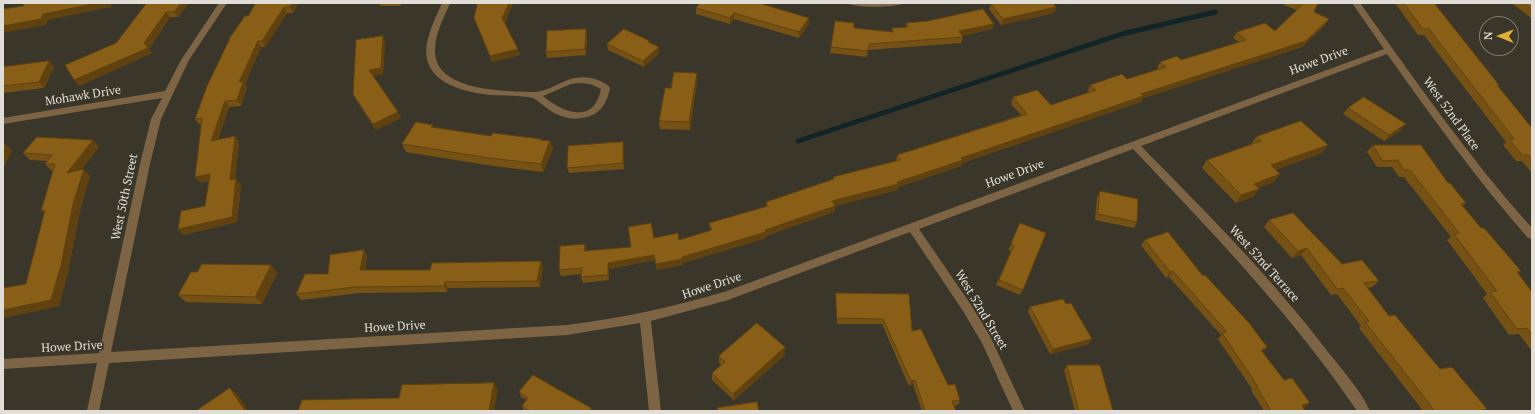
<!DOCTYPE html>
<style>
body{margin:0}
#map{position:relative;width:1535px;height:414px;overflow:hidden;background:#3a372a;font-family:"PT Serif",serif}
canvas{display:block}
.frame{position:absolute;inset:0;border:4px solid #e1ded7;pointer-events:none}
.north{position:absolute;left:1479px;top:16px;width:40px;height:40px;box-sizing:border-box;background:#3a372a;border:1px solid #7d7a6f;border-radius:50%;rotate:271deg;font-size:11px;font-weight:700;line-height:16px;text-align:center;color:#e1ded7}
.north::after{content:'';display:block;margin:auto;width:14px;height:18px;background:#dfb034;clip-path:polygon(50% 0,100% 100%,50% 72%,0 100%)}
</style>
<div id="map">
<canvas width="1535" height="414"></canvas>
<div class="frame"></div>
<div class="north">N</div>
</div>
<script>
const c = document.querySelector('canvas').getContext('2d');
c.lineJoin = 'round';
function stroke(path, color, width, dash) { c.strokeStyle = color; c.lineWidth = width; c.lineCap = dash ? 'butt' : 'round'; c.setLineDash(dash || []); c.stroke(path); }
function paint(path, color) { c.fillStyle = color; c.fill(path, 'evenodd'); }
function write(font, color, halo, rows, align = 'center') {
  c.font = font + ' "PT Serif",serif'; c.lineWidth = 3.5; c.setLineDash([]); c.textBaseline = 'middle'; c.strokeStyle = halo; c.fillStyle = color; for (const [text, x, y, turn = 0] of rows) {
    c.save(); c.translate(x, y); c.rotate((+turn || 0) * Math.PI / 180); c.textAlign = isNaN(turn) ? turn : align; if (halo) c.strokeText(text, 0, 0); c.fillText(text, 0, 0); c.restore();
  }
}
stroke(new Path2D(`
 M798 141 1122 34 1215 12`), '#112427', 5);
paint(new Path2D(`
 M219 3H227L189 60 161 119 150 164 111 352 567 325C621 318 674 307 727 291L1384 49 1352 3H1360C1415 80 1469 158 1532 228V239L1528 238C1477 180 1432 117 1387 54L1141 146C1206 212 1272 278 1328 352 1341 368 1362 392 1370 411H1357C1292 315 1212 232 1133 149L919 229 971 305 990 336 1025 411H1013L982 343 963 311 910 232 728 300 651 321 661 411H649L640 323 567 335 109 363 99 411H87L97 363 3 369V359L99 353 140 164 151 119 162 98 3 124V118L165 91 181 60Z
 M442 3H450C444 18 435 33 435 50 434 91 503 91 532 92 555 92 567 71 595 79 600 81 607 83 610 88 607 104 599 116 582 118 568 121 553 114 543 105 540 103 536 99 533 98 520 95 504 96 491 95 461 92 420 81 427 43 430 29 436 16 442 3ZM580 83 590 84 601 89C594 125 563 113 543 96L571 84Z
 M847 3H903C898 8 853 8 847 3Z`), '#7d6445');
paint(new Path2D(`
 M147 3H189L178 17H170L149 49 152 53 79 86 116 43Z
 M256 3H298L293 13H287L265 47H261L245 84 247 87 241 106 229 107 218 140 235 136 239 142 235 179 241 185 237 222 183 235 178 229 205 206 209 181 200 183 201 124H199L195 119Z
 M379 3H402L400 6H380Z
 M478 3H513L505 23 520 55 492 62 474 18Z
 M991 3 1056 7 1054 13 1001 25 989 9Z
 M1285 3H1318L1314 12 1329 19 1325 25 1302 47 1143 98 1141 102 962 163 961 166 898 187 897 190 835 206 834 212 766 236V238L683 263V265L657 270 655 260 609 269V280L583 283 581 277 582 274 561 276 559 270 585 244 586 251 631 247 654 238 679 240 711 231 710 229 709 223 766 207V202L833 179V177L896 161 897 155 1021 115 1011 104 1013 97 1051 105 1089 92 1088 91 1090 85 1127 79 1159 69 1157 68 1160 62 1181 60 1239 42 1233 38 1237 32 1275 31 1297 10 1284 5Z
 M1395 3H1434L1499 85 1498 86 1532 128V173L1522 161H1516L1503 145 1506 142 1424 35H1418Z
 M1512 3H1532V19Z
 M696 8 809 18V24L799 38 734 19 730 24 696 14Z
 M906 23 992 29 962 36 963 37 961 43 868 50 867 57 830 53 831 47 854 28 892 32V28L906 27Z
 M586 29 587 35 586 55 547 58 546 52Z
 M650 41V43L659 53 644 67 608 50 607 44Z
 M385 42 383 74 373 76 401 118 376 130 356 100 353 94Z
 M49 61 54 67 44 88 3 93V67Z
 M697 82 690 130 660 129 659 121 671 88Z
 M1348 108 1401 130 1384 141 1343 114Z
 M434 128 491 136 541 139V140L550 141 553 149 543 172 493 166 406 152 402 144Z
 M1256 137 1322 153 1275 170 1280 174 1274 182 1258 188 1253 197 1236 203 1202 168 1207 160 1251 144Z
 M93 140 99 147 81 170 90 176 80 210 68 272 59 306 3 318V288L26 284 44 214 53 171 51 170 45 164 47 161 30 160 23 153Z
 M623 142 624 148V169L569 173 567 168Z
 M1373 145 1448 183 1466 203 1462 206 1481 228 1521 271 1518 274 1532 292V351L1519 334 1509 335 1483 298 1487 294 1447 240 1451 237 1404 177H1399L1392 167H1377L1367 152Z
 M1100 191 1137 222 1134 228 1095 220 1097 197Z
 M1269 220 1342 264 1379 281 1372 287 1367 288 1389 316 1440 369 1487 409 1484 411H1423L1359 328 1361 326 1337 294 1331 295 1301 255 1292 258 1264 227Z
 M1046 233 1020 295 996 285 1011 251 1008 250 1011 244Z
 M1145 240 1203 276 1267 347 1262 352 1304 408 1305 411H1264L1251 390 1252 389 1218 339 1221 335 1169 277 1166 278 1141 245Z
 M367 255 365 270H430L541 261 543 267 540 287 448 288 447 292 359 293 301 300 296 294 328 274Z
 M271 265 277 273 262 304 186 302 178 295Z
 M836 293 912 331 948 385 960 400 958 405 954 406 956 411H922L913 384 909 386 882 324H837L836 299Z
 M1066 304 1092 339 1089 344 1050 354 1028 312 1030 307Z
 M785 347V355L734 400 712 380V373L721 365 719 363V356Z
 M1067 365 1113 411H1075L1064 370Z
 M519 392 591 408 592 411H524L522 406 527 400 521 397Z`), '#765114');
paint(new Path2D(`
 M98 3H112L111 7 48 20 46 25 3 33V26L43 14Z
 M181 3H189L178 17 174 12Z
 M292 3H298L293 13 289 7Z
 M509 3H513L504 24 502 18Z
 M1066 3H1072L1066 5Z
 M284 7 287 13 265 47 262 41Z
 M1056 7 1054 13 1001 25 1003 19Z
 M166 12 170 17 149 49 152 53 79 86 74 80 144 43Z
 M734 13V19L730 24V18Z
 M809 18V24L799 38V32Z
 M1329 19 1325 25 1302 47 1143 98 1141 102 962 163 961 166 898 187 897 190 835 206 834 212 766 236V238L683 263V265L657 270 656 264 682 257 765 230 832 201 961 158 1141 94Z
 M994 24 992 29 957 37 959 31Z
 M586 29 587 35 586 55 585 49Z
 M383 36 385 42 383 74 372 76 369 70Z
 M258 41 261 47 245 84 247 87 241 106 237 100 239 82Z
 M659 47V53L644 67 643 61Z
 M518 49 520 55 492 62 490 56Z
 M49 61 54 67 44 88 39 82Z
 M697 73V82L690 130 689 122Z
 M225 101 229 107 215 147 211 141Z
 M398 112 401 118 376 130 373 124Z
 M1406 124 1401 130 1384 141 1389 135Z
 M235 136 239 142 235 186 230 180Z
 M93 140 99 147 74 179 67 173Z
 M550 141 553 149 543 172 541 164Z
 M623 142 624 148V169L623 163Z
 M6 145 12 151 3 168V151Z
 M1328 145 1322 153 1265 173 1271 165Z
 M84 169 90 176 80 210 68 272 59 306 3 318V310L51 300 73 204Z
 M210 174 215 179 200 183 195 177Z
 M1280 174 1274 182 1248 192 1254 184Z
 M236 179 241 185 237 222 183 235 178 229 232 217Z
 M1259 189 1253 197 1236 203 1241 195Z
 M45 210 48 217 41 211Z
 M585 244 586 249V257L584 251Z
 M1307 248 1301 255 1292 258 1298 251Z
 M364 250 367 255 364 276 360 270Z
 M654 255 655 260 609 269V280L608 275V263Z
 M541 261 543 267 540 287 537 281Z
 M271 265 277 273 262 304 255 297Z
 M1173 271 1169 277 1166 278 1170 272Z
 M445 282 448 288 447 292 444 286Z
 M1092 339 1089 344 1050 354 1053 349Z
 M785 347V355L734 400 733 394Z
 M1267 347 1262 352 1261 350Z
 M915 380 913 384 909 386 911 381Z
 M494 383 498 390 494 411H489Z
 M230 388 238 395 248 411H245Z
 M1310 403 1304 408 1296 410 1302 405Z`), '#604210');
const building = new Path2D(`
 M24 3H98L43 14 41 19 3 26V9L23 6Z
 M147 3H181L174 12H166L144 43 148 48 74 80 65 65 116 43Z
 M256 3H292L289 7H284L262 41H258L239 82H243L237 100 225 101 211 141 235 136 230 180 236 179 232 217 178 229 181 211 205 206 210 174 195 177 202 118 195 119 207 86 231 36 245 16H248Z
 M478 3H509L502 18 518 49 490 56 474 18Z
 M700 3H759L809 18 799 32 734 13 730 18 696 8Z
 M991 3H1053L1056 7 1003 19Z
 M1300 3H1318L1314 12 1329 19 1306 41 1141 94 1144 96 961 158 963 160 897 182 898 184 832 201 835 206 765 230 766 232 682 257V259L656 264 654 255 608 263V275L581 277 582 268 559 270 560 246 585 244 584 251 631 247 628 227 651 223 654 238 678 233 679 240 712 230 709 223 768 206 766 202 834 179 833 177 900 160 897 155 1027 114 1013 97 1037 90 1051 105 1096 90 1090 85 1122 74 1127 79 1166 67 1160 62 1177 56 1181 60 1246 40 1237 32 1265 23 1275 31 1303 4Z
 M1404 3H1434L1499 85H1497L1532 128V160L1528 155H1522L1509 139H1514L1429 29H1423Z
 M1524 3H1532V9Z
 M983 9 994 24 959 31 963 37 869 44 868 51 831 47 835 21 854 23V28L893 32 892 28 908 27 906 23 928 21Z
 M586 29 585 49 546 52 547 31Z
 M624 29 650 41 648 42 659 47 643 61 607 44Z
 M383 36 381 68 369 70 398 112 373 124 353 94 356 40Z
 M49 61 39 82 3 86V67Z
 M674 72 697 73 689 122 659 121 665 88H671Z
 M1364 97 1406 124 1389 135 1348 108Z
 M1301 121 1328 145 1271 165 1280 174 1254 184 1259 189 1241 195 1207 160 1261 141 1256 137Z
 M416 122 433 125 431 127 491 136 493 133 541 139 540 140 550 141 541 164 489 158 402 144Z
 M37 137 93 140 67 173 84 169 73 204 61 265 51 300 3 310V288L26 284 45 210 41 211 55 164H45L52 155 23 153Z
 M623 142V163L567 168 568 146Z
 M3 145H6L3 151Z
 M1373 145H1421L1448 183H1450L1466 203 1461 204 1481 228H1484L1521 271 1517 272 1532 292V335L1527 328 1517 329 1490 292 1497 291 1454 234 1459 233 1410 170H1404L1398 160 1383 161Z
 M1100 191 1138 199 1137 222 1098 214Z
 M1293 213 1342 264 1362 260 1379 281 1364 283 1389 316 1395 315 1440 369 1452 367 1487 409 1478 411H1434L1428 402 1365 322 1369 321 1343 288 1337 289 1307 248 1298 251 1269 220Z
 M1020 223 1046 233 1023 290 999 280 1014 245 1011 244Z
 M1168 232 1203 276 1205 275 1249 323 1267 347 1261 350 1284 380 1292 378 1310 403 1302 405 1305 411H1271L1256 385H1257L1222 333 1227 332 1173 271 1170 272 1145 240Z
 M364 250 360 270H430L432 263 541 261 537 281 445 282 444 286 355 287 296 294 305 274H328L330 255Z
 M202 264 271 265 255 297 178 295 191 272H197Z
 M836 293 909 294 912 331 921 329 948 385 955 384 960 400 952 401 956 411H925L915 380 911 381 883 319 837 318Z
 M1063 299 1066 304 1071 303 1092 339 1053 349 1030 307Z
 M757 323 785 347 733 394 712 373 725 362 719 356Z
 M1067 365H1100L1113 411H1079Z
 M533 375 591 408 589 411H530L522 406 528 398 519 392Z
 M494 383 489 411H298L302 400 399 398 402 385Z
 M230 388 245 411H196Z
 M757 402 759 411H718L717 408Z`);
paint(building, '#895e17');
stroke(building, '#604210', 1);
write('12px', '#e1ded7', '#3a372a', [
 ["Howe Drive",1319,61,-20],
 ["Mohawk Drive",83,96,-9],
 ["West 52nd Place",1451,114,54],
 ["Howe Drive",1015,174,-20],
 ["West 50th Street",125,197,-78],
 ["West 52nd Terrace",1264,264,48],
 ["Howe Drive",712,286,-18],
 ["West 52nd Street",981,310,59],
 ["Howe Drive",395,327,-3],
 ["Howe Drive",72,347,-3]
]);
</script>
